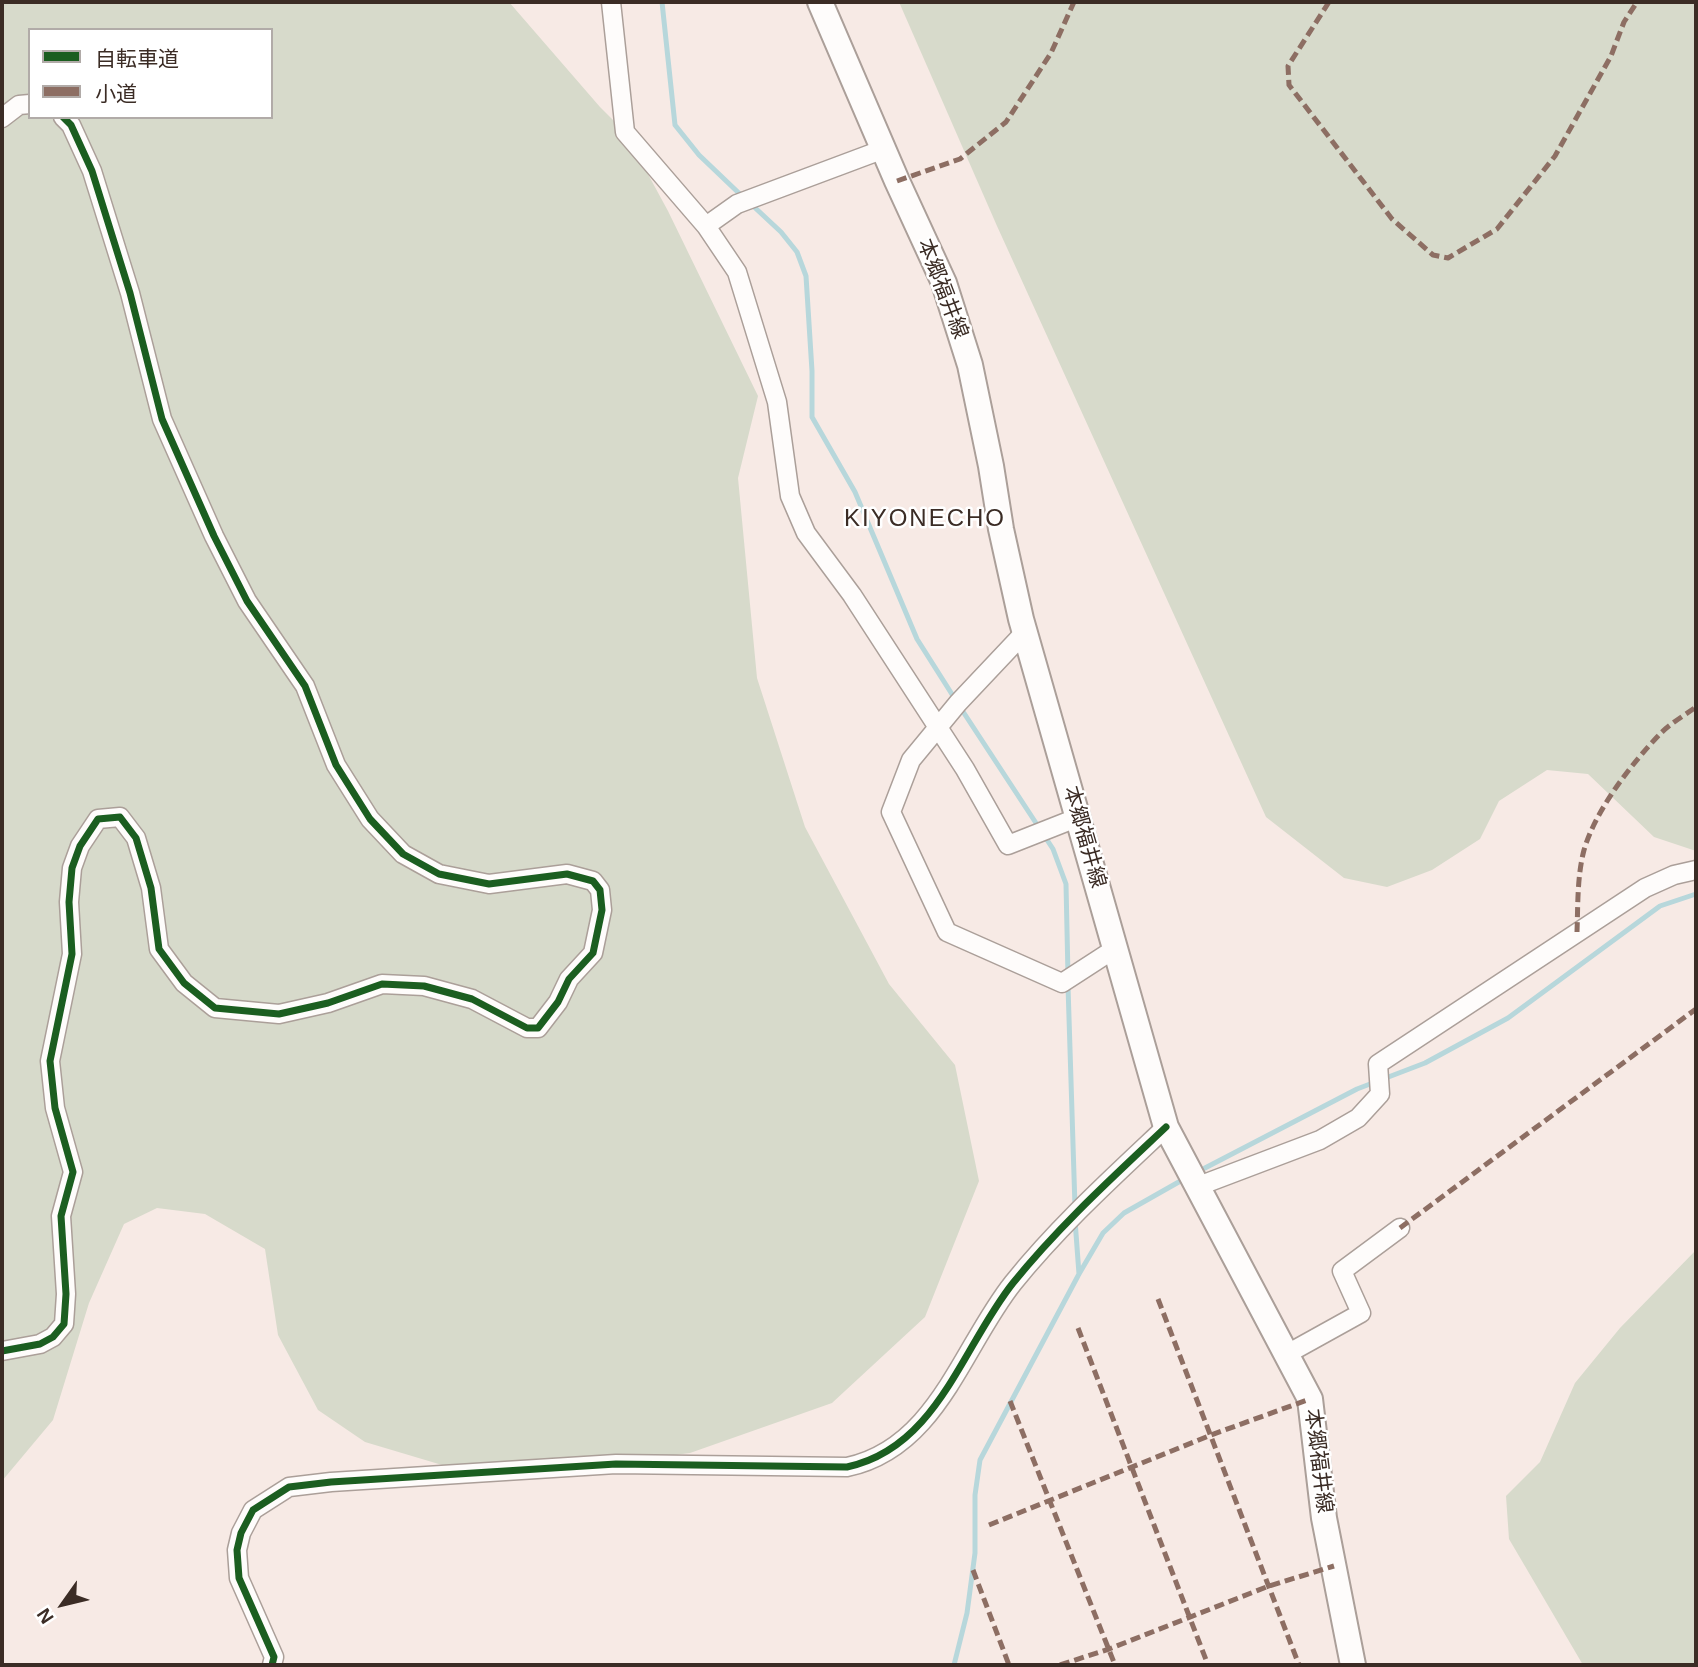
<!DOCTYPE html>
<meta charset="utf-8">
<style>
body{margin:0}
#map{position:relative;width:1698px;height:1667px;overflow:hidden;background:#f7eae5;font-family:Helvetica,"Noto Sans JP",sans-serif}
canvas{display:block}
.frame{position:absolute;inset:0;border:4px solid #3b2c25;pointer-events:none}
.legend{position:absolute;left:28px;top:28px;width:245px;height:91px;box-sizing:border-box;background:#fff;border:2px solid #b1aba8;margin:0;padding:9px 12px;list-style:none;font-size:21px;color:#3b2c25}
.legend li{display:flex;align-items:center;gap:14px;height:35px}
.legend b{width:35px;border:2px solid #b1aba8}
.north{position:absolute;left:28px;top:1569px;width:70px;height:70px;-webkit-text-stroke:5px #fff;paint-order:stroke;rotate:236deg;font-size:19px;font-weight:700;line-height:28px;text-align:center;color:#3b2c25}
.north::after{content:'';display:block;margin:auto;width:24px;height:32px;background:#3b2c25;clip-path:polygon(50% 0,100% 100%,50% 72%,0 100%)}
</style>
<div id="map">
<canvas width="1698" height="1667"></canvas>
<div class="frame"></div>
<ul class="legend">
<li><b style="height:9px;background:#1b5e20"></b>自転車道</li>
<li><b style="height:9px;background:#8d6e63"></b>小道</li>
</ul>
<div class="north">N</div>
</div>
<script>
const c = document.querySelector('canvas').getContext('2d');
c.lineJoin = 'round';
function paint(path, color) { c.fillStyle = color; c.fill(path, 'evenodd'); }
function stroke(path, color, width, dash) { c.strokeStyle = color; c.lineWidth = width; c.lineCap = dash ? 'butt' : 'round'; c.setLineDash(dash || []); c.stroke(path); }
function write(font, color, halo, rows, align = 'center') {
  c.font = font + ' Helvetica,"Noto Sans JP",sans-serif'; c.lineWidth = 5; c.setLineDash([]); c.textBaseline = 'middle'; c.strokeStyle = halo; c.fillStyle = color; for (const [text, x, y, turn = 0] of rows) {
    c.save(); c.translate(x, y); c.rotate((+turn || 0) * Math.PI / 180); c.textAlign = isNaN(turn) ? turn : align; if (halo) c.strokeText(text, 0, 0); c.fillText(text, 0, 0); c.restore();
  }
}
paint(new Path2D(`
 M2 2H509L600 107 625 132 668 211 758 396 738 478 757 678 805 827 889 984 955 1065 979 1181 925 1317 832 1403 690 1453 489 1479 365 1442 318 1410 278 1335 265 1249 205 1214 157 1208 124 1224 89 1303 53 1420 2 1481ZM30 30H271V117H30Z
 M899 2H1696V851L1654 837 1588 774 1547 770 1499 801 1480 839 1432 870 1387 887 1344 878 1266 817 997 226Z
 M1696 1250V1665H1583L1509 1539 1506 1496 1540 1462 1575 1383 1620 1328Z`), '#d7dacb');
stroke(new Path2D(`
 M662 2 675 125 699 155 744 198
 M751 204 781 232 797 252 806 276 812 371V417L855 492 917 639 955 699
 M960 707 1053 849 1066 884 1068 976
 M1068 986 1075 1207
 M1205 1168 1357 1089 1425 1063 1508 1018 1660 906 1696 894
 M1075 1220 1079 1274
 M954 1665 967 1613 975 1553V1495L980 1460 1079 1274 1103 1233 1124 1213 1184 1179`), '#b7d7db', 5);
const minor = new Path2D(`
 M611 2 625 132 706 226 737 204 884 149
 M2 118 19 105 30 104
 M706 226 737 272 777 402 790 496 806 533 852 595 965 769 1008 845 1079 817
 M1025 632 958 703 911 760 891 812 947 932 1062 983 1116 948
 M1196 1187 1320 1140 1358 1118 1380 1094 1378 1064 1645 888 1674 875 1696 870
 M2 1351 40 1344 53 1337 64 1324 66 1294 61 1216 73 1172 55 1108 50 1061 72 954 69 902 72 868 80 846 98 819 120 817 136 838 151 888 159 949 184 983 215 1008 279 1014 328 1003 382 984 424 986 472 999 527 1028H538L558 1002 569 979 593 953 602 910 600 890 593 881 567 874 489 884 439 874 403 854 370 819 336 765 305 686 247 601 214 536 162 419 130 293 92 171 71 125 63 117
 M1287 1354 1361 1313 1342 1271 1400 1228
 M272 1665 274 1657 239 1578 237 1550 241 1533 253 1510 289 1487 331 1482 616 1464 847 1467C937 1448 962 1347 1013 1283 1059 1226 1113 1177 1166 1127`);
const secondary = new Path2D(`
 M820 2 897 181 944 283 970 365 991 466 1001 529 1021 619 1166 1127 1310 1399 1324 1518 1353 1665`);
stroke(minor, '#ab9f99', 21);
stroke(secondary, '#ab9f99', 28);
stroke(minor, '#fefcfb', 18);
stroke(secondary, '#fefcfb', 24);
stroke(new Path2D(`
 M1329 2 1288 66 1289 85 1392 219 1433 255 1448 258 1497 229 1555 156 1611 56 1624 22 1637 2
 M897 181 960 159 1006 122 1051 53 1074 2
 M1577 932C1578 905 1577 877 1584 850 1596 809 1632 763 1661 733 1671 723 1685 715 1696 707
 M1400 1228 1696 1009
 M1158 1299 1299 1665
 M1078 1328 1208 1665
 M1010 1401 1115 1665
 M989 1525 1211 1435 1310 1399
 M973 1570 1009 1665
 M1060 1665 1109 1649 1269 1586 1334 1566`), '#8d6e63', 5, [10, 5]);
stroke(new Path2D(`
 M2 1351 40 1344 53 1337 64 1324 66 1294 61 1216 73 1172 55 1108 50 1061 72 954 69 902 72 868 80 846 98 819 120 817 136 838 151 888 159 949 184 983 215 1008 279 1014 328 1003 382 984 424 986 472 999 527 1028H538L558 1002 569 979 593 953 602 910 600 890 593 881 567 874 489 884 439 874 403 854 370 819 336 765 305 686 247 601 214 536 162 419 130 293 92 171 71 125 63 117
 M272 1665 274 1657 239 1578 237 1550 241 1533 253 1510 289 1487 331 1482 616 1464 847 1467C937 1448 962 1347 1013 1283 1059 1226 1113 1177 1166 1127`), '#1b5e20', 7);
write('21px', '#3b2c25', '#fff', [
 ["本郷福井線",942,289,69],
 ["本郷福井線",1084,837,74],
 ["本郷福井線",1318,1461,83]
]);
c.letterSpacing = '2px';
write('24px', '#3b2c25', '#fff', [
 ["KIYONECHO",925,519]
]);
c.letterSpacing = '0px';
</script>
